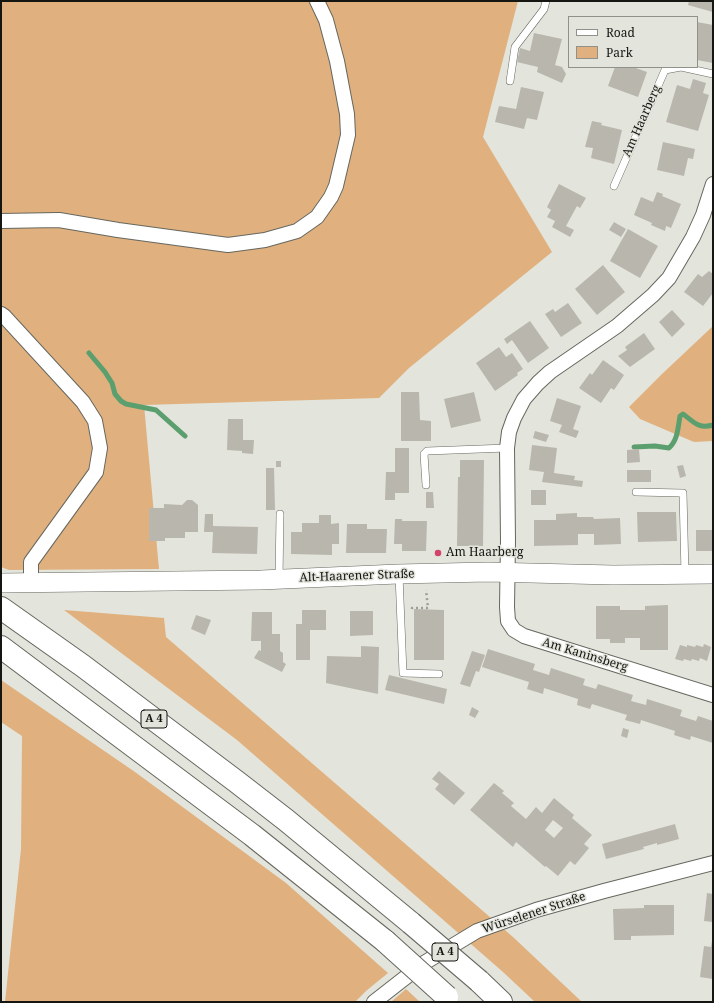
<!DOCTYPE html>
<meta charset="utf-8">
<style>
body{margin:0}
#map{position:relative;width:714px;height:1003px;overflow:hidden;background:#e3e4db;font-family:"Noto Serif",serif}
canvas{display:block}
.frame{position:absolute;inset:0;border:2px solid #151512;pointer-events:none}
.legend{position:absolute;left:568px;top:16px;width:130px;height:52px;box-sizing:border-box;background:#e3e4db;border:1px solid #91918b;margin:0;padding:5px 7px;list-style:none;font-size:12px;color:#151512}
.legend li{display:flex;align-items:center;gap:8px;height:20px}
.legend b{width:20px;border:1px solid #91918b}
</style>
<div id="map">
<canvas width="714" height="1003"></canvas>
<div class="frame"></div>
<ul class="legend">
<li><b style="height:5px;background:#fff"></b>Road</li>
<li><b style="height:11px;background:#e0b17e"></b>Park</li>
</ul>
</div>
<script>
const c = document.querySelector('canvas').getContext('2d');
c.lineJoin = 'round';
function paint(path, color) { c.fillStyle = color; c.fill(path, 'evenodd'); }
function stroke(path, color, width, dash) { c.strokeStyle = color; c.lineWidth = width; c.lineCap = dash ? 'butt' : 'round'; c.setLineDash(dash || []); c.stroke(path); }
function write(font, color, halo, rows, align = 'center') {
  c.font = font + ' "Noto Serif",serif'; c.lineWidth = 3; c.setLineDash([]); c.textBaseline = 'middle'; c.strokeStyle = halo; c.fillStyle = color; for (const [text, x, y, turn = 0] of rows) {
    c.save(); c.translate(x, y); c.rotate((+turn || 0) * Math.PI / 180); c.textAlign = isNaN(turn) ? turn : align; if (halo) c.strokeText(text, 0, 0); c.fillText(text, 0, 0); c.restore();
  }
}
paint(new Path2D(`
 M1 1H518L483 137 552 252 409 368 379 398 144 405 159 569 9 570 1 567Z
 M713 326V441L694 442 640 419 629 407 662 374Z
 M64 610 164 618 166 637 513 937 582 1002H535L503 972 237 740Z
 M1 680 135 772 286 883 388 973 366 991 355 1002H5L21 849 22 736 1 722Z
 M406 989 420 1002H391Z`), '#e0b17e');
stroke(new Path2D(`
 M89 353 105 372 112 383 115 394 121 401 126 404 156 410 185 436
 M634 447 655 446 669 448C678 440 678 427 680 416L683 414C694 422 698 429 713 425`), '#5c9f6f', 5);
paint(new Path2D(`
 M689 1H713V12L688 5Z
 M697 22 713 25V63L697 60Z
 M534 33 562 39 555 65 562 67 566 74 562 83 537 72 538 67 517 62 520 48 530 51Z
 M615 67H633L647 72 638 97 608 86Z
 M693 79 706 83 703 93 709 95 698 131 666 122 677 85 690 89Z
 M521 87 544 92 537 120 527 118 524 129 495 122 499 106 516 109Z
 M592 121 602 123 601 125 622 130 614 164 591 158 593 148 585 147Z
 M663 142 695 149 693 159 688 158 684 176 657 170Z
 M559 184 586 198 580 208 577 206 566 226 574 230 570 237 552 227 555 221 547 217 551 210 547 207Z
 M657 192 663 194 662 196 681 204 671 228 666 226 665 231 651 225 652 223 634 215 641 197 653 202Z
 M614 222 626 229 621 237 609 230Z
 M628 229 658 246 640 278 610 261Z
 M603 265 625 292 597 315 575 289Z
 M709 271 713 274V293L703 306 684 292 698 274 702 277Z
 M568 303 582 323 561 337 545 314 553 309 555 312Z
 M672 310 685 324 672 337 659 322Z
 M530 321 549 348 528 363 512 340 507 344 504 339Z
 M644 333 655 349 630 367 618 356 627 350 625 347Z
 M499 347 506 357 512 353 523 369 517 373 518 375 495 391 476 363Z
 M603 360 624 375 614 390 611 388 601 403 579 388 590 373 592 375Z
 M401 392H419L420 420 431 421V441H401Z
 M474 392 481 421 451 428 444 399Z
 M557 398 581 406 573 429 579 431 576 438 559 432 562 425 550 421Z
 M228 419H243V440H254L253 454 242 453V451L227 450Z
 M535 431 549 435 546 442 533 438Z
 M532 445 557 448 554 473 575 476 574 480 583 481 582 487 542 482 544 472 529 470Z
 M395 448H409V493H395V500H385L386 472H395Z
 M639 449 640 462 627 463V450Z
 M460 460H484L483 546H457L458 477H460Z
 M276 461H281V467H276Z
 M683 465 686 476 680 478 677 466Z
 M266 468H274L275 510H266Z
 M627 470H651V482H627Z
 M531 490H546V505H531Z
 M426 492H433L434 508H426Z
 M187 500H192L198 505V532H185V538H165V541H149V508H164V504L182 505Z
 M637 512H676L677 541 638 542Z
 M577 513V517H593L594 519 620 518 621 544 594 545V534H578V545L534 546V520H556V514Z
 M205 514H213V526L258 527 257 554 212 553 213 532H204Z
 M319 515H331V524L339 523V544H332V555L291 554V532H302V523H319Z
 M395 519H402V521H427L426 551H402V544H394Z
 M347 524H367V529H387L386 553H346Z
 M696 530H713V551H696Z
 M668 605V650H640V638H625V643H610V639H596V606H620V610H645V606Z
 M414 609 444 610V660H414Z
 M302 610H326V630H310V660H296V624H302Z
 M350 611H373V635L350 636Z
 M252 612H272V634H280V651L283 653V662L286 664 282 672 254 658 259 650 261 651V641H251Z
 M196 615 211 620 205 635 191 629Z
 M704 644 711 647 707 661 700 658 699 661 692 659 691 661 684 659 683 661 675 659 680 645 687 647V645L695 647 696 645 703 647Z
 M361 646 379 647 378 694 326 683 327 656 361 657Z
 M488 649 535 664 533 670 549 675 551 668 585 679 583 685 596 689 598 684 633 695 631 701 646 705 647 699 682 710 680 716 696 721 698 716 713 721V743L691 736 690 740 674 735 675 731 641 720 640 724 625 720 627 715 592 704 590 709 577 705 578 699 544 688 543 694 527 689 529 682 482 667Z
 M472 651 485 655 479 672 476 671 470 687 460 684Z
 M389 675 447 689 444 704 385 690Z
 M472 707 479 711 475 718 469 715Z
 M623 728 629 730 627 738 621 736Z
 M439 771 465 793 454 805 435 789 439 784 432 779Z
 M494 783 504 791 502 793 514 803 511 806 526 819 536 807 542 813 554 798 574 815 572 818 592 835 584 844 589 848 575 865 570 861 558 876 546 866 545 867 516 842 513 847 470 810ZM553 820 563 828 554 838 545 830Z
 M675 824 679 839 657 845V843L643 847 644 849 606 859 602 844Z
 M707 893 713 894V922L704 921Z
 M644 905H674V935L631 936V940H614L613 909 644 908Z
 M712 941H713V979L700 977 704 946 711 947Z`), '#b9b6ae');
const lane = new Path2D(`
 M681 67 713 74
 M510 81 515 47 544 9 546 1
 M614 186 665 70 681 67
 M426 485 424 454 427 451 507 448
 M636 492 683 493 685 574
 M399 575 403 673 439 674
 M279 579 280 514`);
const street = new Path2D(`
 M713 184 703 215 693 237 669 278 653 295 617 326 550 372 538 383 524 399 514 418 509 432 507 448 508 541 507 607 508 621 514 630 524 636 713 695
 M1 221 59 220 118 230 228 245 265 240 297 231 317 217 331 197 336 186 348 135 347 114 337 61 326 20 317 1
 M1 314 4 316 83 402 95 421 100 448 96 472 31 562V582
 M374 1002 424 963 477 931 536 910 604 891 713 863`);
const secondary = new Path2D(`
 M1 583 261 580 398 574 488 572 613 575 713 574`);
const highway = new Path2D(`
 M1 608 83 666 237 782 286 820 411 923
 M1 647 252 835 385 941
 M479 981 501 1002`);
stroke(lane, '#66675f', 8);
stroke(street, '#66675f', 16);
stroke(secondary, '#66675f', 20);
stroke(highway, '#66675f', 24);
stroke(new Path2D(`
 M412 609V608H428L426 590`), '#9e9f98', 2.5, [2, 3]);
stroke(lane, '#fff', 7);
stroke(street, '#fff', 14);
stroke(secondary, '#fff', 19);
stroke(highway, '#fff', 22);
const highwayBridge = new Path2D(`
 M411 923 479 981
 M385 941 447 997`);
stroke(highwayBridge, '#66675f', 24, []);
stroke(highwayBridge, '#fff', 22);
for (const [x, y, r, color] of [
 [438,553,4,"#d1426c"]
]) { const dot = new Path2D(); dot.arc(x, y, r, 0, 2 * Math.PI); c.fillStyle = color; c.fill(dot); stroke(dot, '#e3e4db', 1.5); }
for (const [x, y, w] of [
 [154,719,26],
 [445,952,26]
]) { const box = new Path2D(); box.roundRect(x - w / 2, y - 9, w, 18, 3); c.fillStyle = '#e3e4db'; c.fill(box); stroke(box, '#151512', 1); }
write('bold 11px', '#151512', null, [
 ["A 4",154,719],
 ["A 4",445,952]
]);
write('12px', '#151512', '#e3e4db', [
 ["Am Haarberg",642,121,-66],
 ["Alt-Haarener Straße",357,576,-2],
 ["Am Kaninsberg",585,655,17],
 ["Würselener Straße",534,913,-18]
]);
write('12px', '#151512', '#e3e4db', [
 ["Am Haarberg",446,553]
], 'left');
</script>
